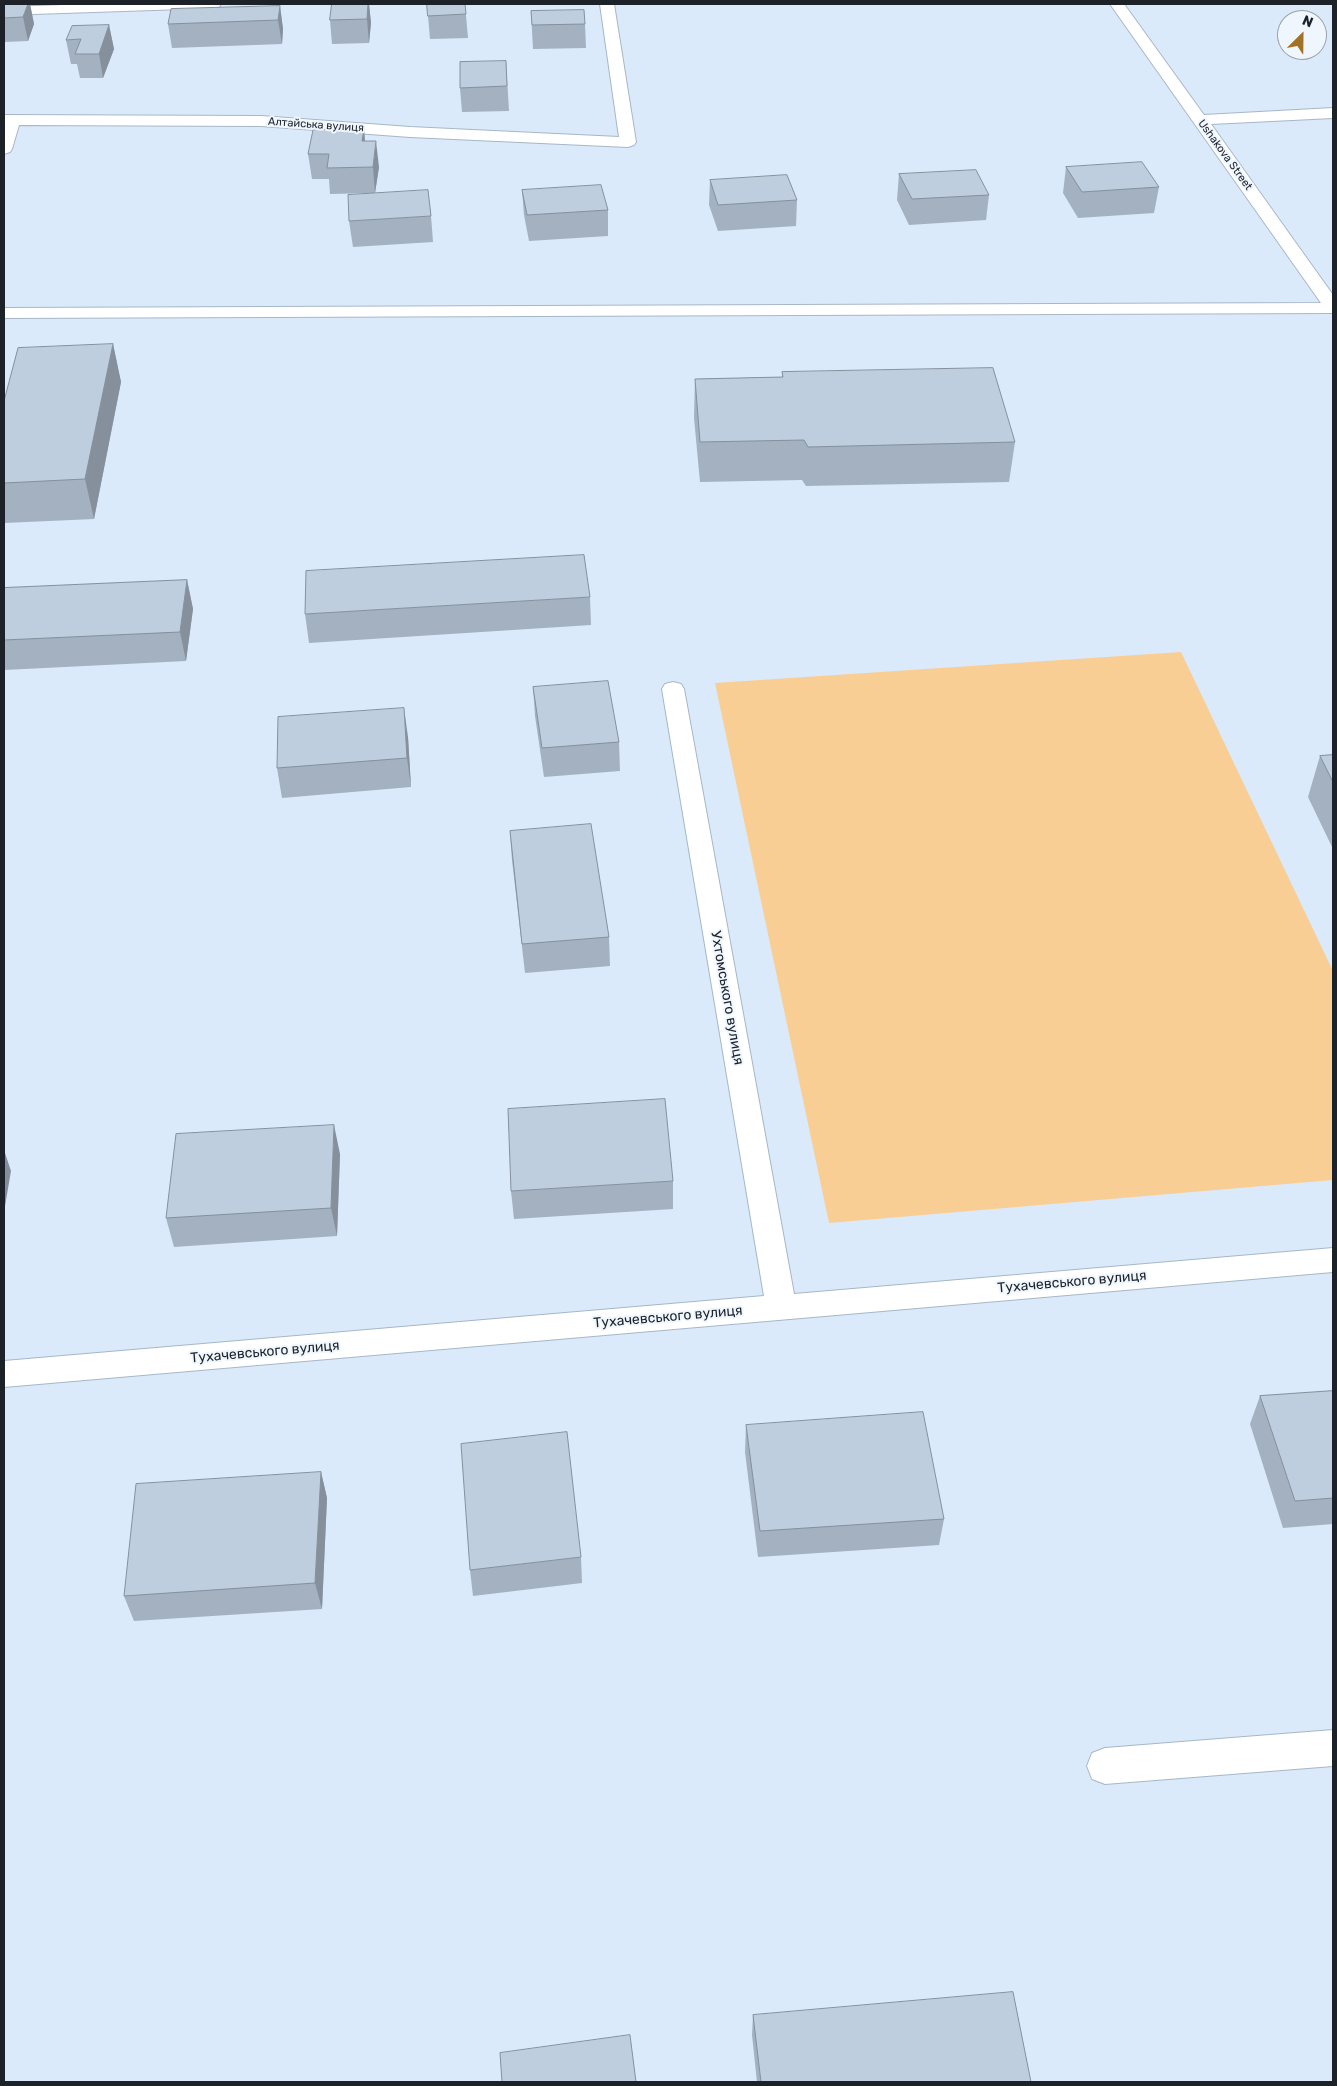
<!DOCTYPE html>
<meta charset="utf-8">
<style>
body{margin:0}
#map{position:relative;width:1337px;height:2086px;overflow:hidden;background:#daeafb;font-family:Rubik,sans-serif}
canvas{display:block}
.frame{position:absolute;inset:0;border:5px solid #1d2229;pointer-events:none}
.north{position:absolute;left:1277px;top:10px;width:50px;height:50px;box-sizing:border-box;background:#eff6fd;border:1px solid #9ba1a8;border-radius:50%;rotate:23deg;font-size:14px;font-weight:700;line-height:20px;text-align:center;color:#1d2229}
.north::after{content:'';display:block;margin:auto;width:18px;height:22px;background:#a17225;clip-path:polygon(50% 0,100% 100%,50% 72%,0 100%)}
</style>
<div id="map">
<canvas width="1337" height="2086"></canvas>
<div class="frame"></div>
<div class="north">N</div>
</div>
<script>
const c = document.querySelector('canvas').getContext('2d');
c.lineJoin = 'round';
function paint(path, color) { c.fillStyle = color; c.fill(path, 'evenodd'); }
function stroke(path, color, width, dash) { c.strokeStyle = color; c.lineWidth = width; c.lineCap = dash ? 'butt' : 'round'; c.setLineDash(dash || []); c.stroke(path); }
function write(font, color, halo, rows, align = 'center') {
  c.font = font + ' Rubik,sans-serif'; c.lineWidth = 4; c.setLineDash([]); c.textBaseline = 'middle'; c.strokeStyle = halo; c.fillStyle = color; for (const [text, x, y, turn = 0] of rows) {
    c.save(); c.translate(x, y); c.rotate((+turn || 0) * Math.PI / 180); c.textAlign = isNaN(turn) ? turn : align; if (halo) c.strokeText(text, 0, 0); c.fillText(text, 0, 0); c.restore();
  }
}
paint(new Path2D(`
 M1181 652 1333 971V1180L829 1223 715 683Z`), '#f8ce95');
const minor = new Path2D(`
 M93 4H221L219 7 214 8 4 15V7Z
 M600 4H614L636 142 634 145 628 147 410 137 261 126 19 125 12 149 10 152 4 154V115L261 116 410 127 619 137Z
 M1110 4H1124L1204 115 1333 108V118L1211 124 1333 295V313L4 318V308L1321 303Z
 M673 682 681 684 684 689 794 1294 1333 1248V1272L4 1387V1361L764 1296 662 689 665 684Z
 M1333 1730V1766L1105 1784 1092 1779 1087 1766 1092 1753 1105 1748Z`);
stroke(minor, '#a7b7c7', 2);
paint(minor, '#fff');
paint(new Path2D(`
 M4 4H30L34 24 28 41 4 42Z
 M332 4H369L371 23 369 43 332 44 330 20Z
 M427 4H465L468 38 430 39Z
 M280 6 283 29 282 44 172 48 168 24Z
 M531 11 585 24 586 48 533 49Z
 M109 25 114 49 103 78H80L77 64H71L66 40Z
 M506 61 509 111 462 112 460 88Z
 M364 129 365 141 379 167 375 193 330 194 329 179H312L308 154Z
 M1066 167 1159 187 1154 213 1078 218 1063 193Z
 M899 174 989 195 986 220 909 225 897 200Z
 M710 180 797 200 796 226 718 231 709 205Z
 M522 190 608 210V236L529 241 524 215Z
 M431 216 433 242 353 247 349 221Z
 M113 344 121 382 94 519 4 523V401Z
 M782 372 1015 442 1009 482 806 486 802 480 700 482 694 418 695 379 782 377Z
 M187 580 193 609 186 661 4 670V588Z
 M590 597 591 625 309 643 305 614Z
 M533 687 619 742 620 771 544 777 535 716Z
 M408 737 411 787 282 798 277 768Z
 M1333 755V849L1308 797 1320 756Z
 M510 831 609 937 610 966 525 973 512 860Z
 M340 1154 337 1236 174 1247 166 1218Z
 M673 1181V1209L514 1219 511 1191Z
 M1333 1391V1524L1283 1528 1250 1424 1260 1396Z
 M746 1425 944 1519 939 1545 758 1557 745 1452Z
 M321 1472 327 1498 322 1609 134 1621 124 1596Z
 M581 1557 582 1583 473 1596 470 1570Z
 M753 2015 1031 2082H757L752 2035Z`), '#a3b1c0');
paint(new Path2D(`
 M28 4H30L34 24 28 41 23 17Z
 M368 4H369L371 23 369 43 367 19Z
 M280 6 283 29 282 44 278 20Z
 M109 25 114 49 103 78 99 54Z
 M364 129 366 155 362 141Z
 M376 141 379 167 375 193 373 167Z
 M113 344 121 382 94 519 85 479Z
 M187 580 193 609 186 661 180 632Z
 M404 708 408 737 411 787 407 758Z
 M334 1125 340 1154 337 1236 331 1208Z
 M4 1150 11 1171 4 1212Z
 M321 1472 327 1498 322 1609 315 1583Z`), '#85909c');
const building = new Path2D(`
 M4 4H28L23 17 4 18Z
 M332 4H368L367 19 330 20Z
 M427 4H465L466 14 428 16Z
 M280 6 278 20 168 24 171 9Z
 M584 10 585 24 532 25 531 11Z
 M109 25 99 54H75L81 39 66 40 72 26Z
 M506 61 507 86 460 88V62Z
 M364 129 362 141H376L373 167 327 168 329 154H308L313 130Z
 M1142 162 1159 187 1082 192 1066 167Z
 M976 170 989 195 912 199 899 174Z
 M787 175 797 200 718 205 710 180Z
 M601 185 608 210 527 215 522 190Z
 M428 190 431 216 349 221 348 195Z
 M113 344 85 479 4 483V401L18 348Z
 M993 368 1015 442 808 447 804 440 700 442 695 379 783 377 782 372Z
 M584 555 590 597 305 614 306 571Z
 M187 580 180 632 4 640V588Z
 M608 681 619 742 542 748 533 687Z
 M404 708 407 758 277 768 278 717Z
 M1333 755V782L1320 756Z
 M591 824 609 937 522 944 510 831Z
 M665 1099 673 1181 511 1191 508 1109Z
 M334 1125 331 1208 166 1218 176 1134Z
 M1333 1391V1498L1295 1501 1260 1396Z
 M923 1412 944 1519 760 1531 746 1425Z
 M567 1432 581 1557 470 1570 461 1444Z
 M321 1472 315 1583 124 1596 136 1484Z
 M1013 1992 1031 2082H761L753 2015Z
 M630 2035 636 2082H502L500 2053Z`);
paint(building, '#becedf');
stroke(building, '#85909c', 1);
write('11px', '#1d2229', '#eff6fd', [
 ["Алтайська вулиця",316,125,4],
 ["Ushakova Street",1225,155,54]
]);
write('14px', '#1d2229', '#eff6fd', [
 ["Ухтомського вулиця",727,998,80],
 ["Тухачевського вулиця",1072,1282,-5],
 ["Тухачевського вулиця",668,1317,-5],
 ["Тухачевського вулиця",265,1352,-5]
]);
</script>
